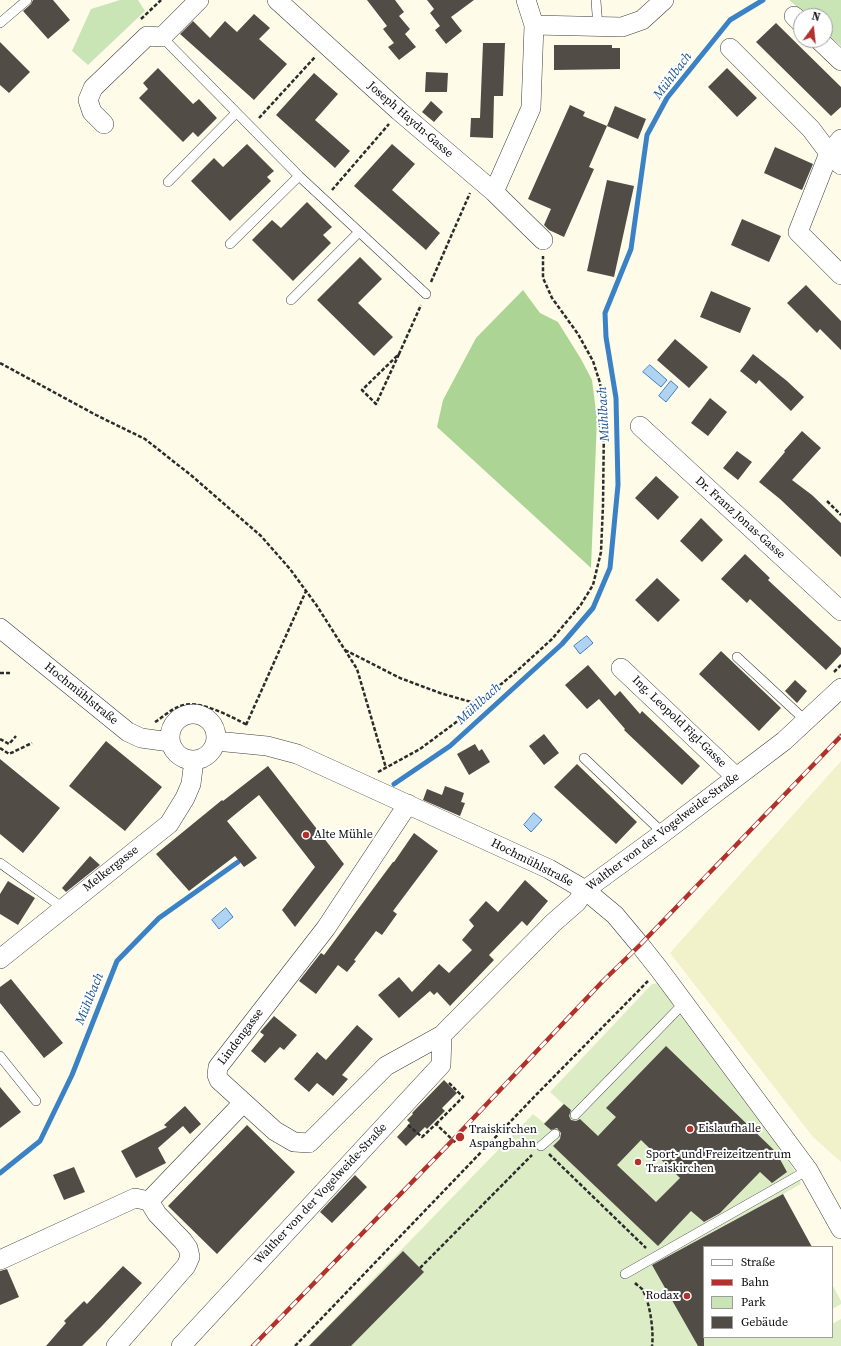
<!DOCTYPE html>
<meta charset="utf-8">
<style>
body{margin:0}
#map{position:relative;width:841px;height:1346px;overflow:hidden;background:#fefce8;font-family:"Source Serif 4",serif}
canvas{display:block}
.legend{position:absolute;left:703px;top:1246px;width:130px;height:92px;box-sizing:border-box;background:#fff;border:1px solid #9d9d9d;margin:0;padding:5px 7px;list-style:none;font-size:12px;color:#0a0a0a}
.legend li{display:flex;align-items:center;gap:8px;height:20px}
.legend b{width:20px;border:1px solid #9d9d9d}
.north{position:absolute;left:793px;top:8px;width:40px;height:40px;box-sizing:border-box;background:#fff;border:1px solid #9d9d9d;border-radius:50%;rotate:15deg;font-size:11px;font-weight:700;line-height:16px;text-align:center;color:#0a0a0a}
.north::after{content:'';display:block;margin:auto;width:14px;height:18px;background:#b1312b;clip-path:polygon(50% 0,100% 100%,50% 72%,0 100%)}
</style>
<div id="map">
<canvas width="841" height="1346"></canvas>
<ul class="legend">
<li><b style="height:5px;background:#fff"></b>Straße</li>
<li><b style="height:5px;background:#b1312b"></b>Bahn</li>
<li><b style="height:11px;background:#c9e5b5"></b>Park</li>
<li><b style="height:11px;background:#524c47"></b>Gebäude</li>
</ul>
<div class="north">N</div>
</div>
<script>
const c = document.querySelector('canvas').getContext('2d');
c.lineJoin = 'round';
function paint(path, color) { c.fillStyle = color; c.fill(path, 'evenodd'); }
function stroke(path, color, width, dash) { c.strokeStyle = color; c.lineWidth = width; c.lineCap = dash ? 'butt' : 'round'; c.setLineDash(dash || []); c.stroke(path); }
function write(font, color, halo, rows, align = 'center') {
  c.font = font + ' "Source Serif 4",serif'; c.lineWidth = 4; c.setLineDash([]); c.textBaseline = 'middle'; c.strokeStyle = halo; c.fillStyle = color; for (const [text, x, y, turn = 0] of rows) {
    c.save(); c.translate(x, y); c.rotate((+turn || 0) * Math.PI / 180); c.textAlign = isNaN(turn) ? turn : align; if (halo) c.strokeText(text, 0, 0); c.fillText(text, 0, 0); c.restore();
  }
}
paint(new Path2D(`
 M841 761V1162L813 1137 670 953Z`), '#f1f1ca');
paint(new Path2D(`
 M120 0H138L145 11 88 65 72 51 91 9Z
 M789 0H841V46L825 32V16H808Z`), '#c9e5b5');
paint(new Path2D(`
 M523 290 540 313 558 322 581 359 592 380 597 419 591 568 437 427 443 400 476 338Z`), '#acd595');
paint(new Path2D(`
 M660 983 676 1004 672 1008 679 1016 682 1014 778 1144 800 1180 801 1184 783 1194 812 1247H704V1337H832V1324L841 1319V1346H308L533 1114 544 1123 563 1104 550 1092 652 984Z
 M832 1284 841 1301V1304L832 1309Z`), '#dcedc6');
const water = new Path2D(`
 M650 365 667 380 661 387 643 372Z
 M671 381 678 387 666 402 659 396Z
 M587 636 593 643 580 654 574 646Z
 M534 813 542 820 531 832 524 825Z
 M226 908 233 917 219 929 212 920Z`);
paint(water, '#b0d3f2');
stroke(water, '#3b81c5', 1);
stroke(new Path2D(`
 M394 784 450 746 562 644 593 608 610 568 618 485 616 398 606 337 605 313 631 249 647 135 667 98 730 20 763 0
 M0 1173 40 1141 72 1075 117 961 159 918 238 862`), '#3b81c5', 5);
paint(new Path2D(`
 M33 0H53L70 20 48 39 23 11 31 4Z
 M367 0H395L404 12 399 16 410 29 405 34 416 47 399 60 388 47 394 43 383 29 387 26Z
 M427 0H474L451 17 462 31 446 44 435 30 440 26 430 13 434 9Z
 M254 14 270 28 259 39 287 64 254 100 180 34 193 21 210 38 225 21 237 32Z
 M776 23 841 87V107L831 116 756 42Z
 M0 42 30 72 9 93 0 85Z
 M483 43H505L503 96H494L493 138 470 137 471 118H480Z
 M554 45H612V48H620V69L554 70Z
 M158 68 193 104 199 99 217 118 198 137 193 132 183 142 139 98 148 89 143 83Z
 M727 68 757 98 737 117 708 87Z
 M426 72 448 73 447 92H425Z
 M314 73 338 94 315 120 350 151 335 168 276 115Z
 M431 101 443 112 434 122 422 112Z
 M570 105 585 112 583 116 607 126 589 167 594 169 564 237 549 230 544 225 551 209 528 199Z
 M615 106 646 119 638 139 607 126Z
 M247 144 274 171 267 177 271 181 230 221 191 181 214 158 223 167Z
 M392 144 415 164 392 190 440 233 426 250 354 186Z
 M775 147 813 164 802 190 764 173Z
 M607 180 634 186 614 277 587 271Z
 M307 202 332 227 323 235 331 243 293 281 252 240 272 220 281 228Z
 M742 219 781 236 769 262 731 245Z
 M360 257 382 279 358 303 393 337 374 356 317 300Z
 M806 285 841 321V350L820 329 817 333 787 303Z
 M711 291 751 308 740 333 700 317Z
 M675 339 708 367 689 388 657 360Z
 M753 354 787 381 804 397 791 411 759 380 756 384 740 371Z
 M710 398 727 412 708 436 691 423Z
 M802 431 821 448 792 480 812 495 841 523V557L780 499 759 482 785 452 784 451Z
 M737 451 752 462 738 480 723 468Z
 M656 476 679 497 658 520 635 498Z
 M701 518 723 540 702 562 680 541Z
 M745 554 770 578 768 580 841 648V654L826 670 750 599 747 603 721 579Z
 M657 578 680 600 658 622 635 600Z
 M721 651 781 708 759 731 699 674Z
 M588 665 615 696 620 691 640 714 642 711 700 766 682 785 624 730 625 729 599 699 587 709 565 685Z
 M795 680 807 691 797 703 785 691Z
 M544 734 559 753 544 765 529 746Z
 M106 741 162 787 125 831 69 786Z
 M475 744 479 751 482 749 490 762 469 775 457 754Z
 M0 759 60 808 23 853 0 834Z
 M577 764 637 822 616 844 554 787Z
 M268 766 344 864 295 927 282 910 315 867 259 795 227 821 257 858 244 867 235 856 189 891 156 854 222 800 223 801Z
 M445 786 464 793 461 802 465 803 460 816 423 800 427 789 442 795Z
 M414 833 438 851 393 911 397 914 382 935 376 931 354 960 356 961 347 972 338 965 316 994 299 981 321 953 324 955 393 862H394Z
 M90 856 100 865 66 892 62 888Z
 M525 880 548 901 527 926 522 921 489 955 494 960 450 1006 437 992 434 995 430 991 399 1018 378 995 399 977 412 992 439 964 449 973 472 950 462 940 474 926 469 920 486 901 498 912Z
 M8 881 35 898 18 925 0 914V894Z
 M11 979 63 1043 44 1058 0 1003V987Z
 M274 1016 297 1035 284 1050 280 1047 265 1063 251 1051 264 1035 260 1032Z
 M357 1025 373 1039 342 1075 348 1079 333 1096 317 1083 309 1092 294 1079 317 1052 326 1060Z
 M666 1046 776 1152 787 1172 772 1183 760 1172 720 1213 704 1222 691 1211 658 1246 553 1146 560 1139 561 1133 557 1128 551 1130 544 1124 564 1104 571 1110 569 1116 571 1120 576 1121 580 1119 598 1136 616 1117 606 1108ZM641 1140 680 1178 656 1202 617 1165Z
 M444 1080 457 1093 442 1108 445 1111 427 1129 425 1127 406 1146 397 1137 410 1123 407 1120 413 1114 412 1113Z
 M0 1087 21 1112 0 1128Z
 M185 1106 201 1124 190 1134 183 1126 158 1148 166 1163 136 1178 121 1151 167 1127 164 1125Z
 M247 1125 295 1172 217 1254 168 1206Z
 M74 1167 85 1192 64 1200 53 1175Z
 M355 1175 367 1187 332 1223 320 1212Z
 M783 1194 812 1247H704V1346H698L652 1265Z
 M403 1251 424 1272 351 1346H309Z
 M123 1266 142 1283 101 1327 82 1346H46L66 1323 64 1321 84 1301 87 1304Z
 M7 1269 19 1297 0 1305V1271Z`), '#524c47');
const lane = new Path2D(`
 M596 1 598 27
 M0 23 27 0
 M162 37 299 176 426 294
 M168 182 236 113
 M230 244 299 176
 M291 300 359 232
 M737 657 806 721
 M584 758 663 833
 M0 863 63 908
 M0 1056 36 1101
 M575 1115 684 1003
 M541 1146 555 1134
 M625 1274 808 1170`);
const street = new Path2D(`
 M277 0 399 111 494 192 543 240
 M794 16 801 23
 M534 25 622 27 642 20 664 0
 M819 40 841 61
 M730 48 811 129 829 153 798 232 841 275
 M104 124 92 112 88 100 93 88 147 36 162 37 199 0
 M841 139 829 153 841 165
 M494 192 531 108 534 25 526 0
 M640 426 841 611
 M0 628 128 732 141 738 170 742
 M621 668 736 777
 M170 737a23 23 0 1 1 46 0a23 23 0 1 1-46 0Z
 M216 741 267 746 297 754 549 869 585 890 615 915 640 945 659 969 808 1170 841 1229
 M408 804 326 928 218 1067 217 1075 219 1080 275 1131 294 1142 309 1143 386 1066 442 1035 553 923 577 902 585 890 663 833 784 741 841 688
 M0 959 169 824 185 798 191 784 194 760
 M149 1201 243 1103
 M0 1260 135 1198 149 1201
 M116 1346 186 1266 190 1257 188 1248 183 1241 157 1214 149 1201
 M181 1346 441 1065 442 1035`);
stroke(lane, '#3d3d3d', 10);
stroke(street, '#3d3d3d', 20);
stroke(new Path2D(`
 M141 19 161 0
 M259 118 315 57
 M332 190 389 124
 M431 282 470 193
 M399 354 376 404 362 390 399 354 421 305
 M0 363 96 415 145 439 192 476 261 536 290 569 317 606 357 669 386 768
 M827 501 841 515
 M345 650 400 678 440 693 478 704
 M834 672 841 665
 M0 673H10
 M155 722C162 718 170 710 178 707 198 697 230 717 248 725
 M246 725 306 591
 M0 739 9 744 16 736
 M0 748 9 754 32 743
 M378 772 420 749 455 723 518 670 552 639 580 606 593 585 601 552 603 505 604 422 600 383 593 361 578 334 552 298 543 278V256
 M436 1124 463 1097 448 1082
 M408 1125 422 1137 436 1124 456 1143
 M549 1154 646 1248
 M420 1268 532 1155
 M635 1283C637 1285 640 1287 642 1289 650 1301 654 1332 652 1346
 M295 1346 534 1097 648 981`), '#2c2c2c', 2.5, [4, 2]);
stroke(lane, '#fff', 9);
stroke(street, '#fff', 19);
const rail = new Path2D(`
 M253 1346 448 1145 603 981 640 945 841 736`);
stroke(rail, '#b1312b', 4.5);
stroke(rail, '#fff', 3, [9]);
for (const [x, y, r, color] of [
 [306,835,4,"#b1312b"],
 [690,1129,4,"#b1312b"],
 [460,1137,5,"#b1312b"],
 [638,1162,4,"#b1312b"],
 [687,1296,4,"#b1312b"]
]) { const dot = new Path2D(); dot.arc(x, y, r, 0, 2 * Math.PI); c.fillStyle = color; c.fill(dot); stroke(dot, '#fff', 1.5); }
write('12px', '#0a0a0a', '#fff', [
 ["Joseph Haydn-Gasse",410,120,41],
 ["Dr. Franz Jonas-Gasse",740,518,42],
 ["Hochmühlstraße",81,694,39],
 ["Ing. Leopold Figl-Gasse",679,722,44],
 ["Walther von der Vogelweide-Straße",663,832,-37],
 ["Hochmühlstraße",532,863,27],
 ["Melkergasse",111,869,-38],
 ["Lindengasse",241,1037,-53],
 ["Walther von der Vogelweide-Straße",321,1194,-47]
]);
write('12px', '#0a0a0a', '#fff', [
 ["Alte Mühle",314,835],
 ["Eislaufhalle",698,1129],
 ["Traiskirchen",469,1130],
 ["Aspangbahn",469,1144],
 ["Sport- und Freizeitzentrum",646,1155],
 ["Traiskirchen",646,1169],
 ["Rodax",679,1296,"right"]
], 'left');
write('italic 13px', '#1c5493', '#fff', [
 ["Mühlbach",673,76,-53],
 ["Mühlbach",604,414,-93],
 ["Mühlbach",479,704,-42],
 ["Mühlbach",90,999,-68]
]);
</script>
